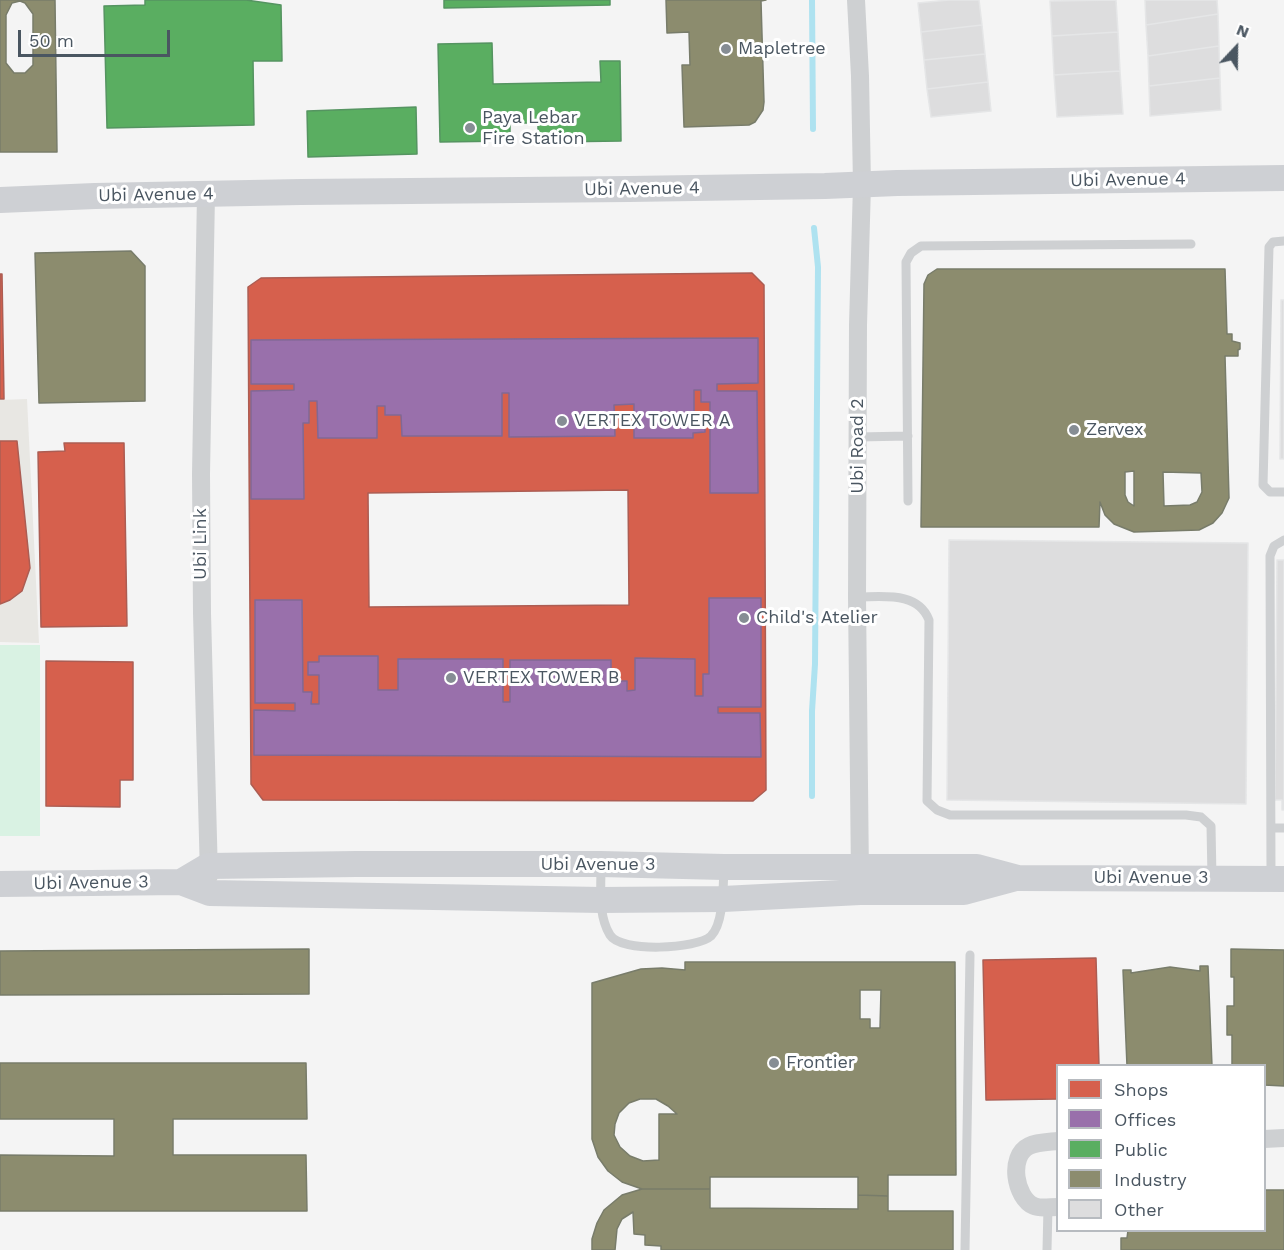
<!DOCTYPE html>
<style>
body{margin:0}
#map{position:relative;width:1284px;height:1250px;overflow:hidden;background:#f4f4f4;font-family:"Work Sans",sans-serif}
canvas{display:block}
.legend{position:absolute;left:1056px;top:1064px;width:210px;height:168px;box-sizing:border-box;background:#fff;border:2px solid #b7bbc0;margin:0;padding:8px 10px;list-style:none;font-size:18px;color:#4a5661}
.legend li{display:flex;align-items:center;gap:12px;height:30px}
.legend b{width:30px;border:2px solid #b7bbc0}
.north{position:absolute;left:1206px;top:18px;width:60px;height:60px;-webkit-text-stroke:4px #fff;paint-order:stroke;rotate:22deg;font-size:16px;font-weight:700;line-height:24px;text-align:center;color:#4a5661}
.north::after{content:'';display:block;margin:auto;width:21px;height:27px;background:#4a5661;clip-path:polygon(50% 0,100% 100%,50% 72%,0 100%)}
.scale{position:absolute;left:18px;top:30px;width:152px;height:27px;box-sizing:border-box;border:3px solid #4a5661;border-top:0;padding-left:8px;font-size:18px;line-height:21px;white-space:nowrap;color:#4a5661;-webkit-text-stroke:4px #fff;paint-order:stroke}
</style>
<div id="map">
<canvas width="1284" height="1250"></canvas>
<ul class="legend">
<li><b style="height:16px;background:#d6604d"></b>Shops</li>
<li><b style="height:16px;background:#9970ab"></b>Offices</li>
<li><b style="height:16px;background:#5aae61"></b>Public</li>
<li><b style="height:16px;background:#8c8c6e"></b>Industry</li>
<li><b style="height:16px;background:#ddddde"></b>Other</li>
</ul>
<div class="north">N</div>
<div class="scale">50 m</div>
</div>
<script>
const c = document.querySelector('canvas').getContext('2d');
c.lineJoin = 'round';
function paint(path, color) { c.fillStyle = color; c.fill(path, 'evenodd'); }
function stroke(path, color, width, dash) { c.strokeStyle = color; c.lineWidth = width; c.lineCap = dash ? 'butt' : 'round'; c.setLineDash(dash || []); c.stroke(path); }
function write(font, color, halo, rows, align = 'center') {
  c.font = font + ' "Work Sans",sans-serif'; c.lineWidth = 6; c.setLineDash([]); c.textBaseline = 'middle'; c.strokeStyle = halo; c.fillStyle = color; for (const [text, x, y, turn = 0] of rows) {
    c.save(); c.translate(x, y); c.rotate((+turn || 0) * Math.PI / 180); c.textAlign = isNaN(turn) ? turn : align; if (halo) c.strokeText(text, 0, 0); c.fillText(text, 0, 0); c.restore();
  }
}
paint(new Path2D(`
 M27 399 39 643 0 642V400Z`), '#e8e7e3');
paint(new Path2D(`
 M0 645H40V836H0Z`), '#d9f2e3');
const shops = new Path2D(`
 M752 273 764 285 766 790 753 801 263 800 251 784 248 287 261 278ZM628 490 629 605 369 607 368 493Z
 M0 274H2L4 399H0Z
 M0 441H17L30 568 22 591 10 600 0 604Z
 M64 443H124L127 626 41 627 38 452 65 451Z
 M46 661 133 662V780H120V807L46 806Z
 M1096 958 1099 1066H1058V1099L986 1100 983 960Z`);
paint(shops, '#d6604d');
stroke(shops, '#ac5d53', 1.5);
const offices = new Path2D(`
 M758 338V383L717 384V391H757L758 493H710V402H701V390H694V419H705V432L693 433V438H634V404L614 405 615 436 509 437V393H502V436H402L401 415H385V406H377V438H318L317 401H309V423H303L304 499H251V391L294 390V384H251V340Z
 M709 598H761V707H718V713H760L761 757 254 755V710L295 711V703H255V600H302L303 692H312L311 704H319V675H308V662H319V656H378V690H398V659H503V702H510V660H611V681H627V691L635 690V658L695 659V696H703V674H709Z`);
paint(offices, '#9970ab');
stroke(offices, '#816895', 1.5);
const public = new Path2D(`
 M145 0H246L281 5 282 61H253L254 125 107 128 104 6 145 5Z
 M444 0H610V5L444 8Z
 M492 43 493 84 601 82 600 61H620L621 141 553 142 552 136 538 137V123H510V141L440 142 438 44Z
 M416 107 417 154 308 157 307 111Z`);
paint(public, '#5aae61');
stroke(public, '#559461', 1.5);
const industry = new Path2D(`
 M0 0H55L57 152H0ZM20 1 25 3 33 14V65L25 73H14L6 63V15L12 3Z
 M666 0H766L761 1 764 102 763 110 755 122 749 125 684 127 682 65H690L689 32 667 33Z
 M131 251 145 266V401L39 403 35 253Z
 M937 269H1225L1227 334H1232V341L1240 343V349L1238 350V356H1225L1229 498 1222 513 1213 523 1199 530 1134 532 1114 524 1105 515 1100 502 1099 527H921L924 284 928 275ZM1134 471V506L1128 502 1125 495V472ZM1163 472 1201 473 1202 492 1197 502 1190 505 1164 506Z
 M309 949V994L0 995V951Z
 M1231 949 1284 950V1086L1264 1085V1066H1232V1035H1227V1006H1234V977H1231Z
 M685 962H955L956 1175H888V1196L858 1195V1177H710V1189H642L622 1182 608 1171 598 1157 592 1139V983L641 969 662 968 685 970ZM860 990H881L880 1028H870V1019H860ZM640 1099H656L668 1106 677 1114H659V1160L643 1161 630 1156 620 1147 614 1135 615 1124 619 1113 629 1103Z
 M1200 966H1208L1212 1066H1127L1123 970H1131V973L1170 967 1200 971Z
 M0 1063H306L307 1119H173V1155H306L307 1211H0V1155L114 1156V1119H0Z
 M642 1189H710V1208L858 1209V1195L888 1196V1211H953V1250H661V1246L645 1245V1235L634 1234 633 1212 622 1219 617 1229 615 1250H592V1239L597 1223 604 1210 622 1195Z
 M1264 1190H1284V1250H1121V1238H1127L1128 1230H1264Z`);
paint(industry, '#8c8c6e');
stroke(industry, '#787c6a', 1.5);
stroke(new Path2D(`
 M812 0 813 129
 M812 796V711L815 664 818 267 814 228`), '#aee2f0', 6);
const building = new Path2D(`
 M949 0H979L982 25 921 32 918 3Z
 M1116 0 1118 32 1052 36 1050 1Z
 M1145 0H1217L1218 14 1146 25Z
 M1218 14 1219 46 1148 56 1146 25Z
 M982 25 985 54 924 60 921 32Z
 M1118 32 1120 71 1054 75 1052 36Z
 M1219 46 1220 78 1149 86 1148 56Z
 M985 54 988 82 927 89 924 60Z
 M1120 71 1123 114 1057 117 1054 75Z
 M1220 78 1221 110 1150 116 1149 86Z
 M988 82 991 111 931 117 927 89Z
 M1281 300H1284V459H1280Z
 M949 540 1248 543 1246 804 947 800Z
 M1277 560H1284V810H1282V800H1275Z`);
paint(building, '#ddddde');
stroke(building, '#e5e6e7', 1.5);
stroke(new Path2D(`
 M1284 241 1273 242 1269 247 1263 485 1270 492H1284
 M858 437 908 436
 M908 501 906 262 911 253 921 246 1191 244
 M857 597C883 597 918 591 929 620L927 801 937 810 950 815H1186L1201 817 1211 826 1212 878
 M1271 828H1284
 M601 867C601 888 598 916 610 935 621 953 697 949 711 936 724 923 723 885 724 868
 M1271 876 1270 556 1274 546 1284 540
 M965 1250 970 955
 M1047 1250 1048 1207`), '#ced0d2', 9);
stroke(new Path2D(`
 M856 0 860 76 862 185 858 325 857 597 860 878
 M206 194 201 474 202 613 209 876
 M1264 1139 1284 1138
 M1058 1141C1049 1142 1037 1142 1029 1146 1008 1156 1015 1198 1034 1206 1040 1209 1050 1207 1058 1207`), '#ced0d2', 18);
stroke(new Path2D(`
 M0 200 95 196 301 192 629 189 825 186 897 183 1284 178
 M181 882 208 866 356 864H601L724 867H977L1018 878 1284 879
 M0 884 181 882 210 893 601 900 723 899 860 892H964L1016 878`), '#ced0d4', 26);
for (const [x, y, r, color] of [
 [726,49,6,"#868d94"],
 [470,128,6,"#868d94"],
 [562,421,6,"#868d94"],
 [1074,430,6,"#868d94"],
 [744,618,6,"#868d94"],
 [451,678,6,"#868d94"],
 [774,1063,6,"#868d94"]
]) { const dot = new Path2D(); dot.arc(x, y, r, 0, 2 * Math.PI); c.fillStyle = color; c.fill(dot); stroke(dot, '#fff', 2); }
write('18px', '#4a5661', '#fff', [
 ["Mapletree",738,49],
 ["Paya Lebar",482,118],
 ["Fire Station",482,139],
 ["VERTEX TOWER A",574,421],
 ["Zervex",1086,430],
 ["Child's Atelier",756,618],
 ["VERTEX TOWER B",463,678],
 ["Frontier",786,1063]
], 'left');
write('18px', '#4a5661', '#fff', [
 ["Ubi Avenue 4",1128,180,-1],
 ["Ubi Avenue 4",642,189,-1],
 ["Ubi Avenue 4",156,195,-1],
 ["Ubi Road 2",858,446,-90],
 ["Ubi Link",201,544,-90],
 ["Ubi Avenue 3",598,865],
 ["Ubi Avenue 3",1151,878],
 ["Ubi Avenue 3",91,883,-1]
]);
</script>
